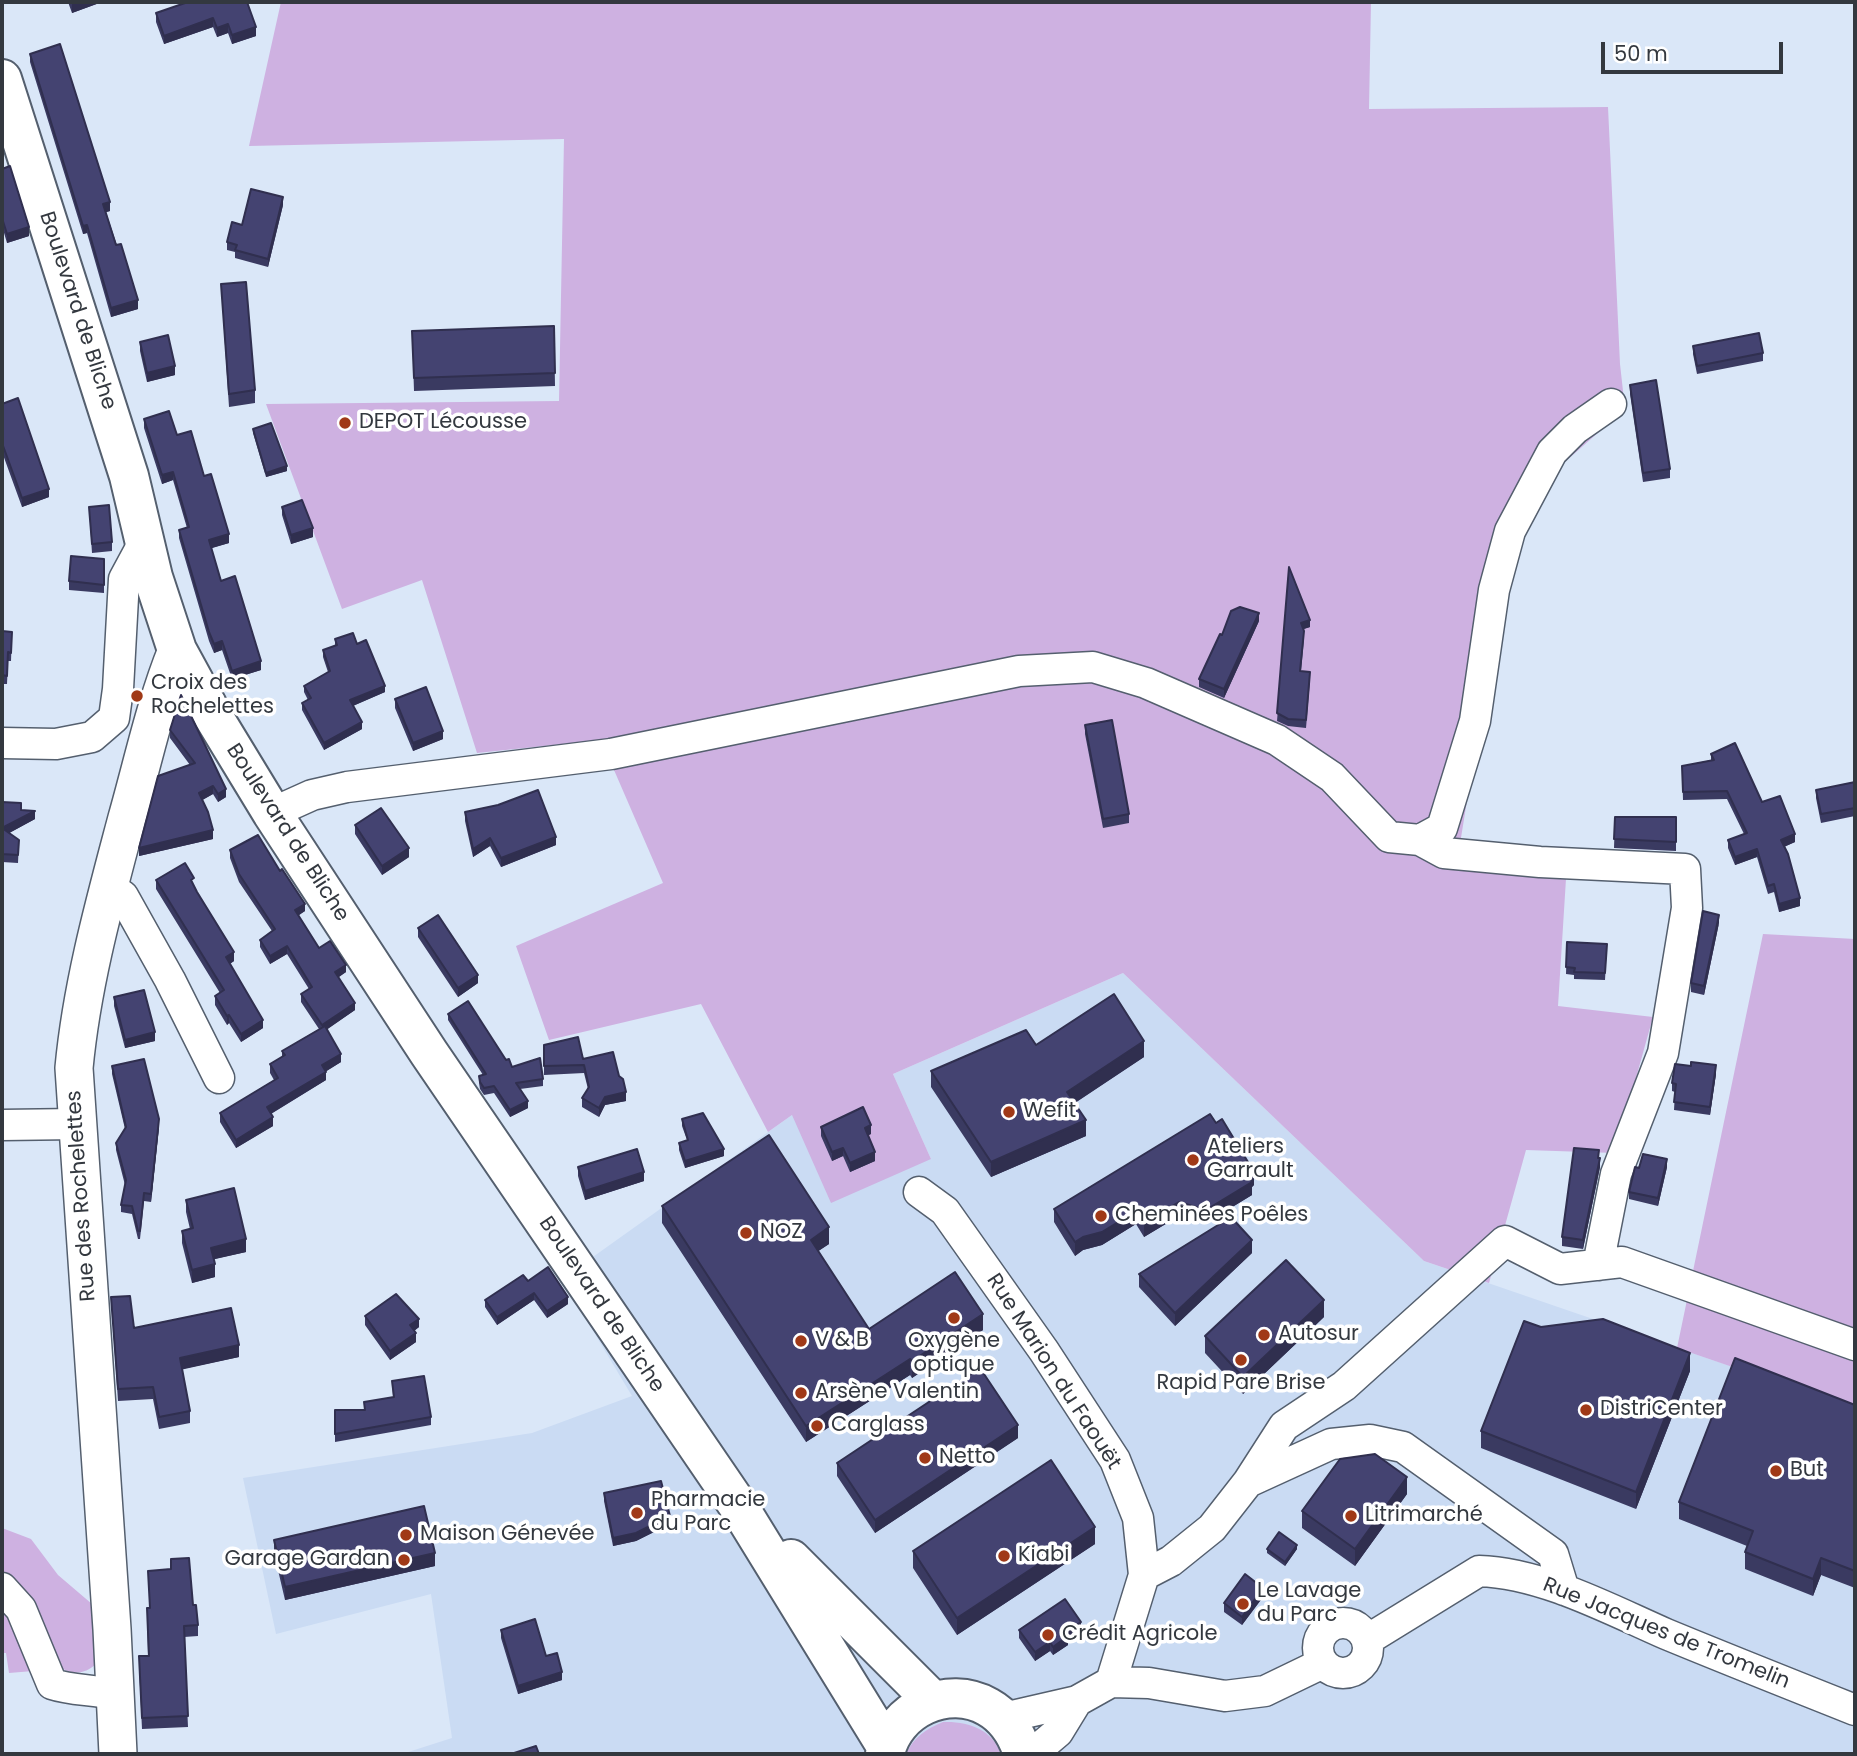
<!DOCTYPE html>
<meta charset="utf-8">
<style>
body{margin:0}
#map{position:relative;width:1857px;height:1756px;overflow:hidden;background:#dae7f8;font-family:Poppins,sans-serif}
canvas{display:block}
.frame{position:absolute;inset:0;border:4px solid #33383f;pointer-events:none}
.scale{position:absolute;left:1601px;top:42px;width:182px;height:32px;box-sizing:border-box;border:4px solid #33383f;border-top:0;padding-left:9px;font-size:21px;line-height:24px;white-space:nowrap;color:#33383f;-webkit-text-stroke:5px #fff;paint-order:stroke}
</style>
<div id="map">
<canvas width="1857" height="1756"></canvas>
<div class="frame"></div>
<div class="scale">50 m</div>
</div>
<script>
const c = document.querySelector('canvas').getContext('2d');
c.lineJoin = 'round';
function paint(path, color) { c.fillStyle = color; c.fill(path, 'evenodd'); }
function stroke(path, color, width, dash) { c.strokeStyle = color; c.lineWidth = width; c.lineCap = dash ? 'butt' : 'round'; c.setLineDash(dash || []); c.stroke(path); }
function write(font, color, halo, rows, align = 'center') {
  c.font = font + ' Poppins,sans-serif'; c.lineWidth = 7; c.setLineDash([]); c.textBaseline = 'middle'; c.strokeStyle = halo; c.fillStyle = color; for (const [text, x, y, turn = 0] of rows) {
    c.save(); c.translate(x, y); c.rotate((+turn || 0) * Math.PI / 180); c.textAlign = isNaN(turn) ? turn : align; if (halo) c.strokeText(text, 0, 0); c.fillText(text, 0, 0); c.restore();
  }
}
paint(new Path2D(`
 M1123 973 1424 1261 1855 1409V1754H402L452 1738 431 1594 276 1634 243 1478 532 1433 632 1396 562 1279 792 1115 931 1159 893 1074Z`), '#cadbf3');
paint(new Path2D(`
 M281 2H1371L1369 109 1608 107 1620 364 1625 409 1558 468 1523 524 1489 664 1460 844 1568 847 1558 1006 1653 1017 1615 1153 1526 1150 1489 1283 1424 1261 1123 973 893 1074 931 1159 831 1203 792 1115 768 1132 701 1004 549 1040 516 946 663 883 601 740 477 753 422 580 342 609 266 404 559 401 564 139 249 146Z
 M1763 934 1855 939V1409L1677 1348Z
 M2 1528 31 1539 58 1575 92 1604 96 1664C82 1677 67 1674 53 1662L2 1574Z
 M2 1605 6 1611 33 1671 9 1673 6 1653H2Z
 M943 1722C968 1721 992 1729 1001 1754H906C914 1737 926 1729 943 1722Z`), '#ceb1e1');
const minor = new Path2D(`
 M2 743 56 744 92 737 114 718 118 689 124 579 145 540
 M272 813 312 795 347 787 611 754 1019 671 1093 667 1146 683 1277 740 1332 777 1389 837 1420 840 1442 828 1475 721 1494 590 1510 531 1552 452 1575 429 1611 404
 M1420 840 1444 853 1540 862 1685 869 1687 908 1663 1053 1616 1174 1598 1265
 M110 887 123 896 170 980 219 1078
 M2 1125 77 1124
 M919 1192 945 1211 1044 1351 1115 1460 1138 1518 1144 1575 1111 1682 1077 1701 1003 1718
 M1248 1482 1331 1444 1370 1440 1403 1447 1553 1554 1564 1590
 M1144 1575 1171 1561 1212 1528 1248 1482 1284 1426 1344 1386 1505 1241 1560 1269 1622 1262 1855 1345
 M2 1588 21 1609 52 1684C73 1691 95 1689 116 1695
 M1318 1648a25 25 0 1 1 50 0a25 25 0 1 1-50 0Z
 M1367 1640 1479 1571C1542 1573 1609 1609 1666 1634 1729 1660 1792 1685 1855 1710
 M1111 1682 1149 1683 1225 1696 1265 1691 1323 1663
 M1032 1754 1058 1732 1077 1701`);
const tertiary = new Path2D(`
 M118 1754 112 1629 74 1068C82 983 105 901 127 818 143 762 155 704 177 650`);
const secondary = new Path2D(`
 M2 79 129 476 153 577 177 650 213 716 272 813 429 1053 739 1507 886 1746
 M791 1559 933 1701
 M885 1754C894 1709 948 1684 988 1707 1006 1717 1017 1735 1023 1754`);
stroke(minor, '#545f6e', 33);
stroke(tertiary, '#545f6e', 40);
stroke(secondary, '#545f6e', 42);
stroke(minor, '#fff', 30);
stroke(tertiary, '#fff', 37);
stroke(secondary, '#fff', 38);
paint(new Path2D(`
 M68 2H102L72 13Z
 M188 2 256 36 232 44 228 33 217 37 213 27 164 44 156 22V13Z
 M30 54 110 211 106 212 138 309 111 317 87 233 83 234 30 62Z
 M2 169 29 236 7 243 2 226Z
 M283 205 268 267 235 258V252L227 250V242L242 225Z
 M221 284 255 390V403L229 407Z
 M554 326 555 386 414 391 412 331Z
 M140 342 175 375 147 382 140 351Z
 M1693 346 1763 353V361L1697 374 1693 354Z
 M1630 385 1670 469V478L1643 482 1630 394Z
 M2 404 49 497 22 507 2 452Z
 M144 419 177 435 204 476 229 543 211 548 221 581 261 670 232 679 222 650 214 653 209 641 179 538V530L187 528 173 480 162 484 144 428Z
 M253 429 287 471 266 477 253 433Z
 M89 507 112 542V551L92 553Z
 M282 507 313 537 291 544 282 515Z
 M104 559V593L69 590V581Z
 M1289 567 1310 627 1303 629 1304 639 1301 671 1310 680 1306 728 1288 726 1277 721Z
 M1259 621 1224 698 1199 687V679L1222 635Z
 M2 631 12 632 11 661H8L7 684H2Z
 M335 639 357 644 385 692 353 706 362 729 324 750 302 710V703L308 700 304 692V686L328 672 323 657V650L335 646Z
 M395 699 443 739 413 751 395 708Z
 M1085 725 1129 814V823L1103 828 1085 734Z
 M170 730 226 797 218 802 213 794 202 800 213 839 139 856 190 765 170 738Z
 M1711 754 1762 802 1795 842 1784 847 1800 906 1779 912 1774 892 1768 894 1757 857 1735 865 1728 848V840L1744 834 1727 799 1683 800 1682 766 1711 760Z
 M1855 782V816L1821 823 1816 798V790Z
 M2 802 21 810 35 819 9 833 19 840 18 863 2 862Z
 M465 812 556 845 501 867 490 846 473 857 465 821Z
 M1615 817H1676V851L1614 848Z
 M355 825 409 857 382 875 355 834Z
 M230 850 305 911 298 915 319 948 346 972 338 977 355 1010 327 1029 341 1062 326 1071V1080L271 1114 273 1126 236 1148 220 1122V1113L274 1080 270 1073V1064L282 1057V1051L319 1029 301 1002V994L309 989 287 954 270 964 260 947V940L272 931 239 882 230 858Z
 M156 880 194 886 234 961 230 964 263 1028 241 1042 229 1023 227 1025 215 1005V996L220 993 156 889Z
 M1719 923 1704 995 1691 992V983Z
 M418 928 478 983 458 997 418 937Z
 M1567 942 1607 944 1605 980 1574 979V975L1566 974Z
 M114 997 155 1041 125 1048 114 1006Z
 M448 1014 506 1060 512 1067 543 1079V1086L520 1089 528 1108 510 1117 494 1093 484 1095 480 1089 479 1083V1076L483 1075 448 1020Z
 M544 1045 583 1059 619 1076 626 1101 605 1105 599 1117 582 1107V1098L588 1089 584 1073 544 1075Z
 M1036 1045 1144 1057 1075 1103 1086 1136 991 1177 931 1087V1071Z
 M112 1066 159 1127 151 1202 144 1201 140 1239H138L132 1214 121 1212V1205L125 1185 116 1150V1143L125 1129 112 1074Z
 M1716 1074 1710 1115 1674 1110 1675 1092 1672 1091V1083Z
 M682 1119 724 1156 685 1168 679 1150V1143L687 1140 682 1126Z
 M821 1127 871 1134 868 1135 875 1161 850 1172 843 1156 832 1161 821 1136Z
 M1599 1158 1600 1167 1583 1249 1562 1246V1237Z
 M578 1167 644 1181 585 1200 578 1176Z
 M1667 1167 1658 1206 1629 1199V1192L1639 1168Z
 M1254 1185 1252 1187V1195L1206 1223 1179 1216 1144 1237 1136 1224 1102 1245 1083 1250 1075 1256 1054 1222V1209Z
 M186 1200 246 1252 214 1259 215 1277 192 1283 182 1243V1231L190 1229 186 1212Z
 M662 1206 829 1244 818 1251 869 1329 983 1330 912 1378 910 1375 806 1442 662 1223Z
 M1252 1253 1175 1326 1139 1287V1274Z
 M528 1281 568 1304 547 1318 534 1300 497 1325 485 1307V1300Z
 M111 1297 134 1328 239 1357 182 1369 190 1411V1423L159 1429 153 1399 118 1401Z
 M365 1316 419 1327 414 1331 416 1342 390 1360 365 1325Z
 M1324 1317 1243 1394 1205 1353V1336Z
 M1541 1327 1690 1371 1636 1509 1481 1448V1431Z
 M392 1381 431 1417V1425L335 1442V1410H364V1402L393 1397Z
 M1855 1405V1588L1821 1575 1813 1596 1745 1569V1552L1747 1546 1679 1519V1502Z
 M1018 1438 875 1533 837 1476V1463Z
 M604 1493 670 1524 636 1541 613 1546 604 1501Z
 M1407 1494 1355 1566 1302 1528V1511Z
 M274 1540 435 1566 285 1600 274 1553Z
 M1095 1544 957 1635 913 1568V1551Z
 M1267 1549H1297L1285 1566 1267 1553Z
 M171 1559 193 1605 198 1625V1636L184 1637 188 1727 142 1729 139 1667 148 1656 147 1619V1608H150L148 1571 171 1569Z
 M1263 1597 1242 1625 1224 1612V1603Z
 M501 1630 546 1656 562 1680 518 1694 501 1638Z
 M1019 1630H1081L1068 1638V1645L1053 1655 1050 1651 1035 1661 1019 1638Z`), '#3a3a61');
paint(new Path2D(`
 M79 2H102L72 13V4Z
 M213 18V27L164 44V36Z
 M228 24V33L217 37V28Z
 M256 27V36L232 44V35Z
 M283 197V205L268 267V259Z
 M110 202V211L103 213V204Z
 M87 225V233L83 234V226Z
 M29 227V236L7 243V234Z
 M138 300V309L111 317V308Z
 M175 366V375L147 382V373Z
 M287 466V471L266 477V473Z
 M173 472V480L162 484V475Z
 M49 489V497L22 507V498Z
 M313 528V537L291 544V535Z
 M229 534V543L209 549V540Z
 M1259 613V621L1224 698V689Z
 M1310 620V627L1301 630V623Z
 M222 641V650L214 653V644Z
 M261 661V670L232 679V671Z
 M385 686V692L350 707V700Z
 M362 722V729L324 750V743Z
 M443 731V739L413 751V743Z
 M213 786V794L199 802V793Z
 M226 789V797L218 802V794Z
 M35 811V819L2 837V828Z
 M213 830V839L139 856V848Z
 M1795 834V842L1781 848V840Z
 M556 837V845L501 867V858Z
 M490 838V846L473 857V849Z
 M409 848V857L382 875V866Z
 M1757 849V857L1735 865V857Z
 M1800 898V906L1779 912V904Z
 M305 904V911L295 918V910Z
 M1719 915V923L1704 995V986Z
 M287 946V954L270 964V956Z
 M234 952V961L226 966V957Z
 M346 965V972L335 980V972Z
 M478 975V983L458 997V988Z
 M355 1003V1010L322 1033V1025Z
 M229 1015V1023L227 1025V1016Z
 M263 1020V1028L241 1042V1034Z
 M155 1032V1041L125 1048V1040Z
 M1144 1041V1057L1067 1108V1092Z
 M341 1054V1062L322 1074V1065Z
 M1716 1065V1074L1710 1115V1107Z
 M326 1072V1080L267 1116V1107Z
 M626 1092V1101L605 1105 599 1117V1108L605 1097Z
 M528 1101V1108L510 1117V1110Z
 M273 1117V1126L236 1148V1140Z
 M159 1119V1127L151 1202V1194Z
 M1086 1120V1136L991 1177V1162Z
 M871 1125V1134L865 1137V1128Z
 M843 1148V1156L832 1161V1152Z
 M724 1149V1156L685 1168V1161Z
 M875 1152V1161L850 1172V1163Z
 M1600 1158V1167L1583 1249V1240Z
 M1667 1159V1167L1658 1206V1198Z
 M644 1172V1181L585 1200V1191Z
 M1254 1172V1185L1252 1187V1195L1206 1223V1210Z
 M1179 1202V1216L1144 1237V1223Z
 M1136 1211V1224L1102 1245 1083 1250 1075 1256V1242Z
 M829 1227V1244L811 1256V1240Z
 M246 1239V1252L211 1260V1248Z
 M1252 1240V1253L1175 1326V1313Z
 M215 1264V1277L192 1283V1270Z
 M534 1293V1300L497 1325V1317Z
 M568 1297V1304L547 1318V1311Z
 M1324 1300V1317L1243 1394V1377Z
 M983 1314V1330L912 1378V1361Z
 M419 1319V1327L410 1334V1325Z
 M416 1333V1342L390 1360V1351Z
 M239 1345V1357L180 1370V1358Z
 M1690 1353V1371L1636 1509V1492Z
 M910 1359V1375L806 1442V1426Z
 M1018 1425V1438L875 1533V1520Z
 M1407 1477V1494L1355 1566V1549Z
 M670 1516V1524L636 1541 613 1546V1538Z
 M1095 1527V1544L957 1635V1618Z
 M1297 1545V1549L1285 1566V1562Z
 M435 1553V1566L285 1600V1587Z
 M1821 1558V1575L1813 1596V1579Z
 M1263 1588V1597L1242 1625V1617Z
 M1081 1622V1630L1068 1638V1645L1053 1655V1647L1066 1632Z
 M1050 1642V1651L1035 1661V1652Z
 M562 1672V1680L518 1694V1686Z`), '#302f4f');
const building = new Path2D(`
 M188 2H247L256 27 232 35 228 24 217 28 213 18 164 36 156 13Z
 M60 44 110 202 103 204 116 245 121 244 138 300 111 308 87 225 83 226 30 54Z
 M10 166 29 227 7 234 2 218V169Z
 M251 189 283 197 268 259 235 250 237 245 227 242 232 222 242 225Z
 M246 282 255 390 229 394 221 284Z
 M554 326 555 373 414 378 412 331Z
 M1759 333 1763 353 1697 366 1693 346Z
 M168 335 175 366 147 373 140 342Z
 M1656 380 1670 469 1643 473 1630 385Z
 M18 398 49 489 22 498 2 443V404Z
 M169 411 177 435 191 431 204 476 211 474 229 534 209 540 221 581 235 576 261 661 232 671 222 641 214 644 209 632 179 530 189 527 173 472 162 475 144 419Z
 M271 423 287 466 266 473 253 429Z
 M302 500 313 528 291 535 282 507Z
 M109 505 112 542 92 544 89 507Z
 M71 556 104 559V585L69 581Z
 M1289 567 1310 620 1301 623 1304 631 1300 671 1310 672 1306 720 1288 719 1277 713Z
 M1240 607 1259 613 1224 689 1199 679 1220 634 1222 635 1231 611Z
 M2 631 12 632 11 653 8 652 7 676 2 675Z
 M353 633 357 644 366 640 385 686 350 700 362 722 324 743 302 703 311 698 304 686 330 671 323 650 337 645 335 639Z
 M426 687 443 731 413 743 395 699Z
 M181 695 226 789 218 794 213 786 199 793 208 812 213 830 139 848 158 776 195 763 170 730Z
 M1112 720 1129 814 1103 819 1085 725Z
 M1735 743 1762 802 1780 796 1795 834 1781 840 1788 854 1800 898 1779 904 1774 884 1768 886 1757 849 1735 857 1728 840 1747 833 1727 791 1683 792 1682 766 1714 760 1711 754Z
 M1855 782V808L1821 814 1816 790Z
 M538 790 556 837 501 858 490 838 473 849 465 812 498 805Z
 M2 802 21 803V810L35 811 2 828 19 840 18 855 2 854Z
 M381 808 409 848 382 866 355 825Z
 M1615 817H1676V842L1614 839Z
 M258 835 280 871 282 869 305 904 295 910 319 948 330 941 346 965 335 972 355 1003 322 1025 301 994 312 987 287 946 270 956 260 940 275 929 239 874 230 850Z
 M185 863 194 878 191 880 197 892 234 952 226 957 263 1020 241 1034 229 1015 227 1016 215 996 224 990 156 880Z
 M1703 911 1719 915 1704 986 1691 983Z
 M438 915 478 975 458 988 418 928Z
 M1567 942 1607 944 1605 973 1574 972 1575 968 1566 967Z
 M144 990 155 1032 125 1040 114 997Z
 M1114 994 1144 1041 1067 1092 1086 1120 991 1162 931 1071 1026 1030 1036 1045Z
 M468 1001 506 1060 509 1059 512 1067 540 1058 543 1079 516 1083 528 1101 510 1110 494 1086 484 1088 480 1082 479 1076 486 1074 448 1014Z
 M325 1026 341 1054 322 1065 326 1072 267 1107 273 1117 236 1140 220 1113 278 1078 270 1064 285 1055 282 1051Z
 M578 1037 583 1059 613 1052 619 1076 623 1079 626 1092 605 1097 599 1108 582 1098 589 1087 584 1065 544 1066V1045Z
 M144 1059 159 1119 151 1194 144 1193 140 1231H138L132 1206 121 1205 126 1180 116 1143 126 1127 112 1066Z
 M1691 1062 1716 1065 1710 1107 1674 1102 1676 1084 1672 1083 1675 1064 1691 1066Z
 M863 1107 871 1125 865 1128 875 1152 850 1163 843 1148 832 1152 821 1127Z
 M703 1113 724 1149 685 1161 679 1143 688 1140 682 1119Z
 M1210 1114 1216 1123 1222 1119 1254 1172 1248 1176 1252 1182 1206 1210 1179 1202 1144 1223 1136 1211 1102 1232 1083 1237 1075 1242 1054 1209Z
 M769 1135 829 1227 811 1240 869 1329 955 1272 983 1314 912 1361 910 1359 806 1426 662 1206Z
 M1574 1148 1599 1150 1598 1158H1600L1583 1240 1562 1237Z
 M637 1149 644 1172 585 1191 578 1167Z
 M1643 1154 1667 1159 1658 1198 1629 1192 1635 1167 1639 1168Z
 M234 1188 246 1239 211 1248 215 1264 192 1270 182 1231 193 1228 186 1200Z
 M1231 1217 1252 1240 1175 1313 1139 1274Z
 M1286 1260 1324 1300 1243 1377 1205 1336Z
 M548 1267 568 1297 547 1311 534 1293 497 1317 485 1300 523 1275 528 1281Z
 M396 1294 419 1319 410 1325 416 1333 390 1351 365 1316Z
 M130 1296 134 1328 231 1308 239 1345 180 1358 190 1411 159 1417 153 1387 118 1389 111 1297Z
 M1603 1319 1690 1353 1636 1492 1481 1431 1524 1321 1541 1327Z
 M1735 1358 1855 1405V1571L1821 1558 1813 1579 1745 1552 1753 1531 1679 1502Z
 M980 1368 1018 1425 875 1520 837 1463Z
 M424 1376 431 1417 335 1434V1410H365L364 1402 394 1397 392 1381Z
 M1375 1454 1407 1477 1355 1549 1302 1511 1340 1459Z
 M1051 1460 1095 1527 957 1618 913 1551Z
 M661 1481 670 1516 636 1533 613 1538 604 1493Z
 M424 1506 435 1553 285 1587 274 1540Z
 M1279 1532 1297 1545 1285 1562 1267 1549Z
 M189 1558 193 1605H196L198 1625 184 1626 188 1716 142 1718 139 1656H149L147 1608H150L148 1571 171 1569V1559Z
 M1245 1574 1263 1588 1242 1617 1224 1603Z
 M1065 1599 1081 1622 1066 1632 1068 1636 1053 1647 1050 1642 1035 1652 1019 1630Z
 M535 1619 546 1656 557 1653 562 1672 518 1686 501 1630Z
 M536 1746 539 1754H511Z`);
paint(building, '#444371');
stroke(building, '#302f4f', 2);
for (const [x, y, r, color] of [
 [345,423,7,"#a03917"],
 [137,696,7,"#a03917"],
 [1009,1112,7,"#a03917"],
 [1193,1160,7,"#a03917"],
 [1101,1216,7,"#a03917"],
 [746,1233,7,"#a03917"],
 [954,1318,7,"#a03917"],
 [1264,1335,7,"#a03917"],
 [801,1341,7,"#a03917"],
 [1241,1360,7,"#a03917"],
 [801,1393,7,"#a03917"],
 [1586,1410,7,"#a03917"],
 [817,1426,7,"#a03917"],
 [925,1458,7,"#a03917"],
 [1776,1471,7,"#a03917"],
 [637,1513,7,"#a03917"],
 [1351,1516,7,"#a03917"],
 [406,1535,7,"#a03917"],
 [1004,1556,7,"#a03917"],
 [404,1560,7,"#a03917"],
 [1243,1604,7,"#a03917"],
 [1048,1635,7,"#a03917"]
]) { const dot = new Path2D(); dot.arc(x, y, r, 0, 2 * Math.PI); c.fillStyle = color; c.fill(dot); stroke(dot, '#fff', 2.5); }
write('21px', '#33383f', '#fff', [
 ["Boulevard de Bliche",77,311,72],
 ["Boulevard de Bliche",287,833,57],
 ["Rue des Rochelettes",82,1196,-94],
 ["Boulevard de Bliche",601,1305,56],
 ["Rue Marion du Faouët",1053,1372,57],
 ["Rue Jacques de Tromelin",1666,1634,22]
]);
write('21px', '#33383f', '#fff', [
 ["DEPOT Lécousse",359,423],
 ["Croix des",151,684],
 ["Rochelettes",151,708],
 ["Wefit",1023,1112],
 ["Ateliers",1207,1148],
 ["Garrault",1207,1172],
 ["Cheminées Poêles",1115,1216],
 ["NOZ",760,1233],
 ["Autosur",1278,1335],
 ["V & B",815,1341],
 ["Oxygène",954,1342,"center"],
 ["optique",954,1366,"center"],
 ["Rapid Pare Brise",1241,1384,"center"],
 ["Arsène Valentin",815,1393],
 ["DistriCenter",1600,1410],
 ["Carglass",831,1426],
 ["Netto",939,1458],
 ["But",1790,1471],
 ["Pharmacie",651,1501],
 ["du Parc",651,1525],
 ["Litrimarché",1365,1516],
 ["Maison Génevée",420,1535],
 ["Kiabi",1018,1556],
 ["Garage Gardan",390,1560,"right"],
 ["Le Lavage",1257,1592],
 ["du Parc",1257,1616],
 ["Crédit Agricole",1062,1635]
], 'left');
</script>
